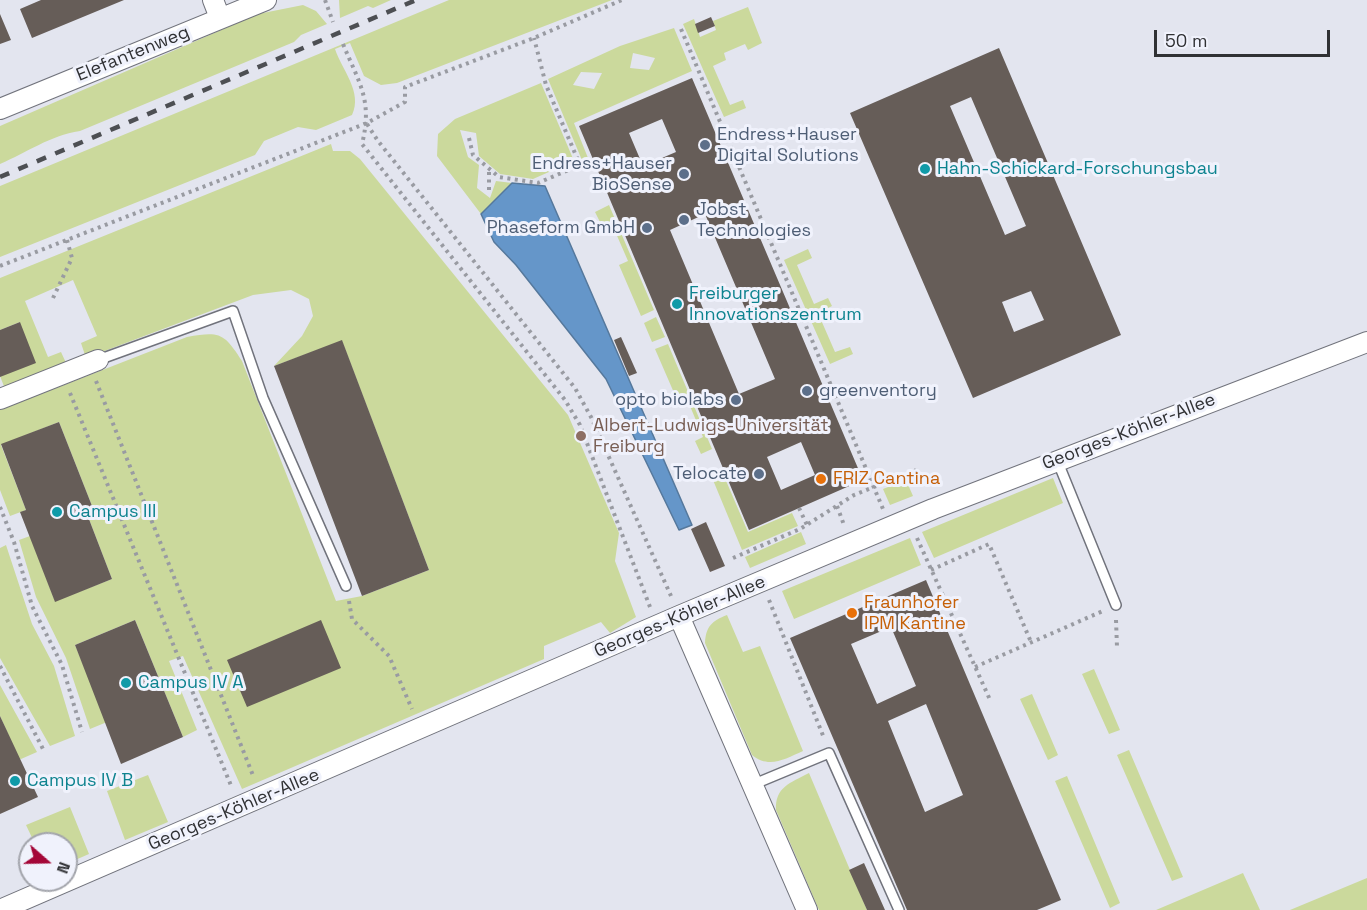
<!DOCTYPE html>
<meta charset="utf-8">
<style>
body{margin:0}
#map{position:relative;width:1367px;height:910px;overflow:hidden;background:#e3e5ef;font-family:"Space Grotesk",sans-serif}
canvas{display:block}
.north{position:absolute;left:18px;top:832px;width:60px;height:60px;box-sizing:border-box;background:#f0f2fc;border:2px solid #a3a5ac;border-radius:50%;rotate:110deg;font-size:16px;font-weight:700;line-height:24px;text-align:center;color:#303134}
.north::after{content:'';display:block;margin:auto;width:21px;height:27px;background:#a40738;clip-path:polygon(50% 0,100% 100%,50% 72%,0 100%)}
.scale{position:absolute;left:1154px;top:30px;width:176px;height:27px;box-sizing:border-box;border:3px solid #303134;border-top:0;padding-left:8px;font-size:18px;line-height:21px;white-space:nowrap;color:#303134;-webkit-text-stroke:4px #f0f2fc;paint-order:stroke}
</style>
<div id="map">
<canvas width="1367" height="910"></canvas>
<div class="north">N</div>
<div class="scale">50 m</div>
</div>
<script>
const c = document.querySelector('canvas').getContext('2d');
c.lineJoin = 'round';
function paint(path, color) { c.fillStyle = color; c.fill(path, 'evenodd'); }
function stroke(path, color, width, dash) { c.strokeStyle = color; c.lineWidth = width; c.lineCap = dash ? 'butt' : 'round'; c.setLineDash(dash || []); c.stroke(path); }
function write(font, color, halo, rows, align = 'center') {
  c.font = font + ' "Space Grotesk",sans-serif'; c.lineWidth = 6; c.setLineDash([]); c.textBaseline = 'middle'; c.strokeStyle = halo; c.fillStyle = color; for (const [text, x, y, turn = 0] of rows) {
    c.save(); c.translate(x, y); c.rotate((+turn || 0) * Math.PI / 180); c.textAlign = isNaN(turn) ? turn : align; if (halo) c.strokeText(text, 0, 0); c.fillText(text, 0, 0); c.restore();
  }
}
paint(new Path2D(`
 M339 0H391L373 8 368 6 340 18Z
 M449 0H612L397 83 381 85 364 76 350 43 335 49C342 70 363 92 352 115L316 130 298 127 264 141 255 155 0 257V186Z
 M303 5 316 11 327 24 301 35 294 42 80 131C49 136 28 152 0 164V126L258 14Z
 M748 7 762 43 748 50 745 44 724 53 726 60 713 66 730 105 743 100 746 108 724 117 683 24 694 19 700 37 716 30 713 21Z
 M674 28 692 71 574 123 590 163 584 165 548 79 620 46ZM633 53 655 58 649 70 630 68ZM581 72 602 73 594 89 573 85Z
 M541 83 574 161 533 179 500 174 479 156 476 133 460 130 468 157 479 165 477 188 490 198 496 181 512 183 481 214 437 156 438 134 455 119Z
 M331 144 333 151H350L360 159 568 415 619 533 615 561 636 617 610 633 601 622 544 646V659L242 789 183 656 169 661 197 730 183 737 135 620 75 645 107 722 90 729 66 658 36 597 19 540 30 536 55 601 112 579 87 514 94 511 59 422 1 445 26 510 10 516 0 490V410L187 337C220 331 224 333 242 361L336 601 362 596 429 570 342 341 274 366 302 336 313 316 309 299 291 290 253 295 86 358 81 343 97 336 73 280 25 301 48 357 61 352 67 365 5 389 0 376 20 322 0 330V278Z
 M609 205 654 310 641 316 619 265 628 261 611 222 602 226 595 212Z
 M808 249 812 258 797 265 814 304 828 298 832 306 818 313 835 352 850 347 853 354 830 364 784 260Z
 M656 317 665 337 652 342 644 323Z
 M668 344 712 449 701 454 695 441 703 437 687 399 678 402 655 349Z
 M724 476 748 532 792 513 798 526 742 550 713 480Z
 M1053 478 1063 503 934 558 922 532Z
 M906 480 913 496 890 505 883 489Z
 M801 532 806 544 750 568 745 557Z
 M910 538 921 565 794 619 782 591Z
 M6 545 32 624 54 666 75 736 50 746 0 658V548Z
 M727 615 743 652 760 646 803 751C785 759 769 769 752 755L705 643C706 626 712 621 727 615Z
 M1094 669 1120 730 1109 734 1082 674Z
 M0 685 37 752 21 759H19L0 716Z
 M1032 694 1058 755 1048 760 1020 699Z
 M1129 750 1183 877 1172 881 1117 755Z
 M809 773 867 910H819L776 810C775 787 790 783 809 773Z
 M148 775 168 822 125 840 107 791Z
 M1067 776 1120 903 1110 908 1055 781Z
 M70 807 89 854 66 864V844H35L26 825Z
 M1243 873 1260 910H1156Z
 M1367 878V910H1290Z`), '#cbd99c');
const water = new Path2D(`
 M512 183 545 186 692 525 679 530 606 379 516 265 494 242 481 214Z`);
paint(water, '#6596c9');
stroke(water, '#55789c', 1.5);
paint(new Path2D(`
 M41 0H124L32 38 20 9Z
 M0 14 11 40 0 44Z
 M711 17 715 26 698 33 695 24Z
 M999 48 1121 335 973 398 850 113ZM971 97 1026 226 1005 235 950 106ZM1031 291 1044 320 1014 332 1002 302Z
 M692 78 863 480 749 530 579 126ZM662 119 676 152 643 166 629 133ZM705 214 775 379 739 394 670 230ZM801 442 815 475 781 490 767 457Z
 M20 322 36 363 0 377V330Z
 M621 337 637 373 629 376 614 340Z
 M342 340 429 570 362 596 274 366Z
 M59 422 94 511 87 514 112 579 55 602 20 512 26 510 1 444Z
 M706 522 725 566 710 572 691 529Z
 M926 580 1061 900 1037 910H907L790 638ZM891 627 916 686 877 704 851 644ZM926 704 963 795 925 812 888 721Z
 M135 620 183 737 121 764 75 645Z
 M321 620 341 668 247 707 227 660Z
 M0 716 38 797 0 814Z
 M864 863 885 910H867L849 870Z`), '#665d58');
const service = new Path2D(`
 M98 360 233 311 263 398 346 586
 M1057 460 1116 605
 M752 785 829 753 899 910`);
const minor = new Path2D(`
 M213 0 220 18
 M0 109 266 0
 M0 399 98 360
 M679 616 807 910
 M0 910 679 616 933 509 1367 342`);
stroke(service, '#71737c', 12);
stroke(minor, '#71737c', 22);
stroke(new Path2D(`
 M325 0 333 22
 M681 29 883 509
 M343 44C359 83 373 100 362 144L565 400 580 425 650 607
 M367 124 378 141 575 388 591 417 671 596
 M469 138 473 155 499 177 538 183 580 165 546 85 534 38
 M489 190V169
 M0 266 367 123 405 102V87L534 38 622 0
 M53 298 72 258 67 240
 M96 381 254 778
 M70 393 232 788
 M837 506 844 525
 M0 507 14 542 32 606 62 665 82 732
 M799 508 807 525
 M917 538 991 702
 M733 558 800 529 854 495 916 470
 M931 570 989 544 1031 642
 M769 600 824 738
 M349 601 352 619 389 656 412 709
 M1116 620 1117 647
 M0 666 43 749
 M975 667 1103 611`), '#999ba2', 4, [3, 4.5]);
stroke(service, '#fff', 9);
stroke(minor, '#fff', 20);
stroke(new Path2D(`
 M0 177 416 0`), '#4d4f53', 4.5, [10, 10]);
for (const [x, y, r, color] of [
 [705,145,6,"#5c6f8a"],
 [925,169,6,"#0f9aa8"],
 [684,174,6,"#5c6f8a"],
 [684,220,6,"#5c6f8a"],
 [647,228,6,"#5c6f8a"],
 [677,304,6,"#0f9aa8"],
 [807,391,6,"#5c6f8a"],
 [736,400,6,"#5c6f8a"],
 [581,436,6,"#8d6e63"],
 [759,474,6,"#5c6f8a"],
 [821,479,6,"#e8710a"],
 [57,512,6,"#0f9aa8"],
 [852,613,6,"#e8710a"],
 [126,683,6,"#0f9aa8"],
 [15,781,6,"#0f9aa8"]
]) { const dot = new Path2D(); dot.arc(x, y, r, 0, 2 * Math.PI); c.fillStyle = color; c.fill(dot); stroke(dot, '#f0f2fc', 2); }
write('18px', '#303134', '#f0f2fc', [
 ["Elefantenweg",133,54,-22],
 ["Georges-Köhler-Allee",1129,432,-21],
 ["Georges-Köhler-Allee",680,617,-23],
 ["Georges-Köhler-Allee",234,810,-23]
]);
write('18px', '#4e5e75', '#f0f2fc', [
 ["Endress+Hauser",717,135,"left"],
 ["Digital Solutions",717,156,"left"],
 ["Endress+Hauser",672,164],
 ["BioSense",672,185],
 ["Jobst",696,210,"left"],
 ["Technologies",696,231,"left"],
 ["Phaseform GmbH",635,228],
 ["greenventory",819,391,"left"],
 ["opto biolabs",724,400],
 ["Telocate",747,474]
], 'right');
write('18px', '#0d838f', '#f0f2fc', [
 ["Hahn-Schickard-Forschungsbau",937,169],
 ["Freiburger",689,294],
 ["Innovationszentrum",689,315],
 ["Campus III",69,512],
 ["Campus IV A",138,683],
 ["Campus IV B",27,781]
], 'left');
write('18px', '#785e54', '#f0f2fc', [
 ["Albert-Ludwigs-Universität",593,426],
 ["Freiburg",593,447]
], 'left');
write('18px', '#c56008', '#f0f2fc', [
 ["FRIZ Cantina",833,479],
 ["Fraunhofer",864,603],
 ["IPM Kantine",864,624]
], 'left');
</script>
